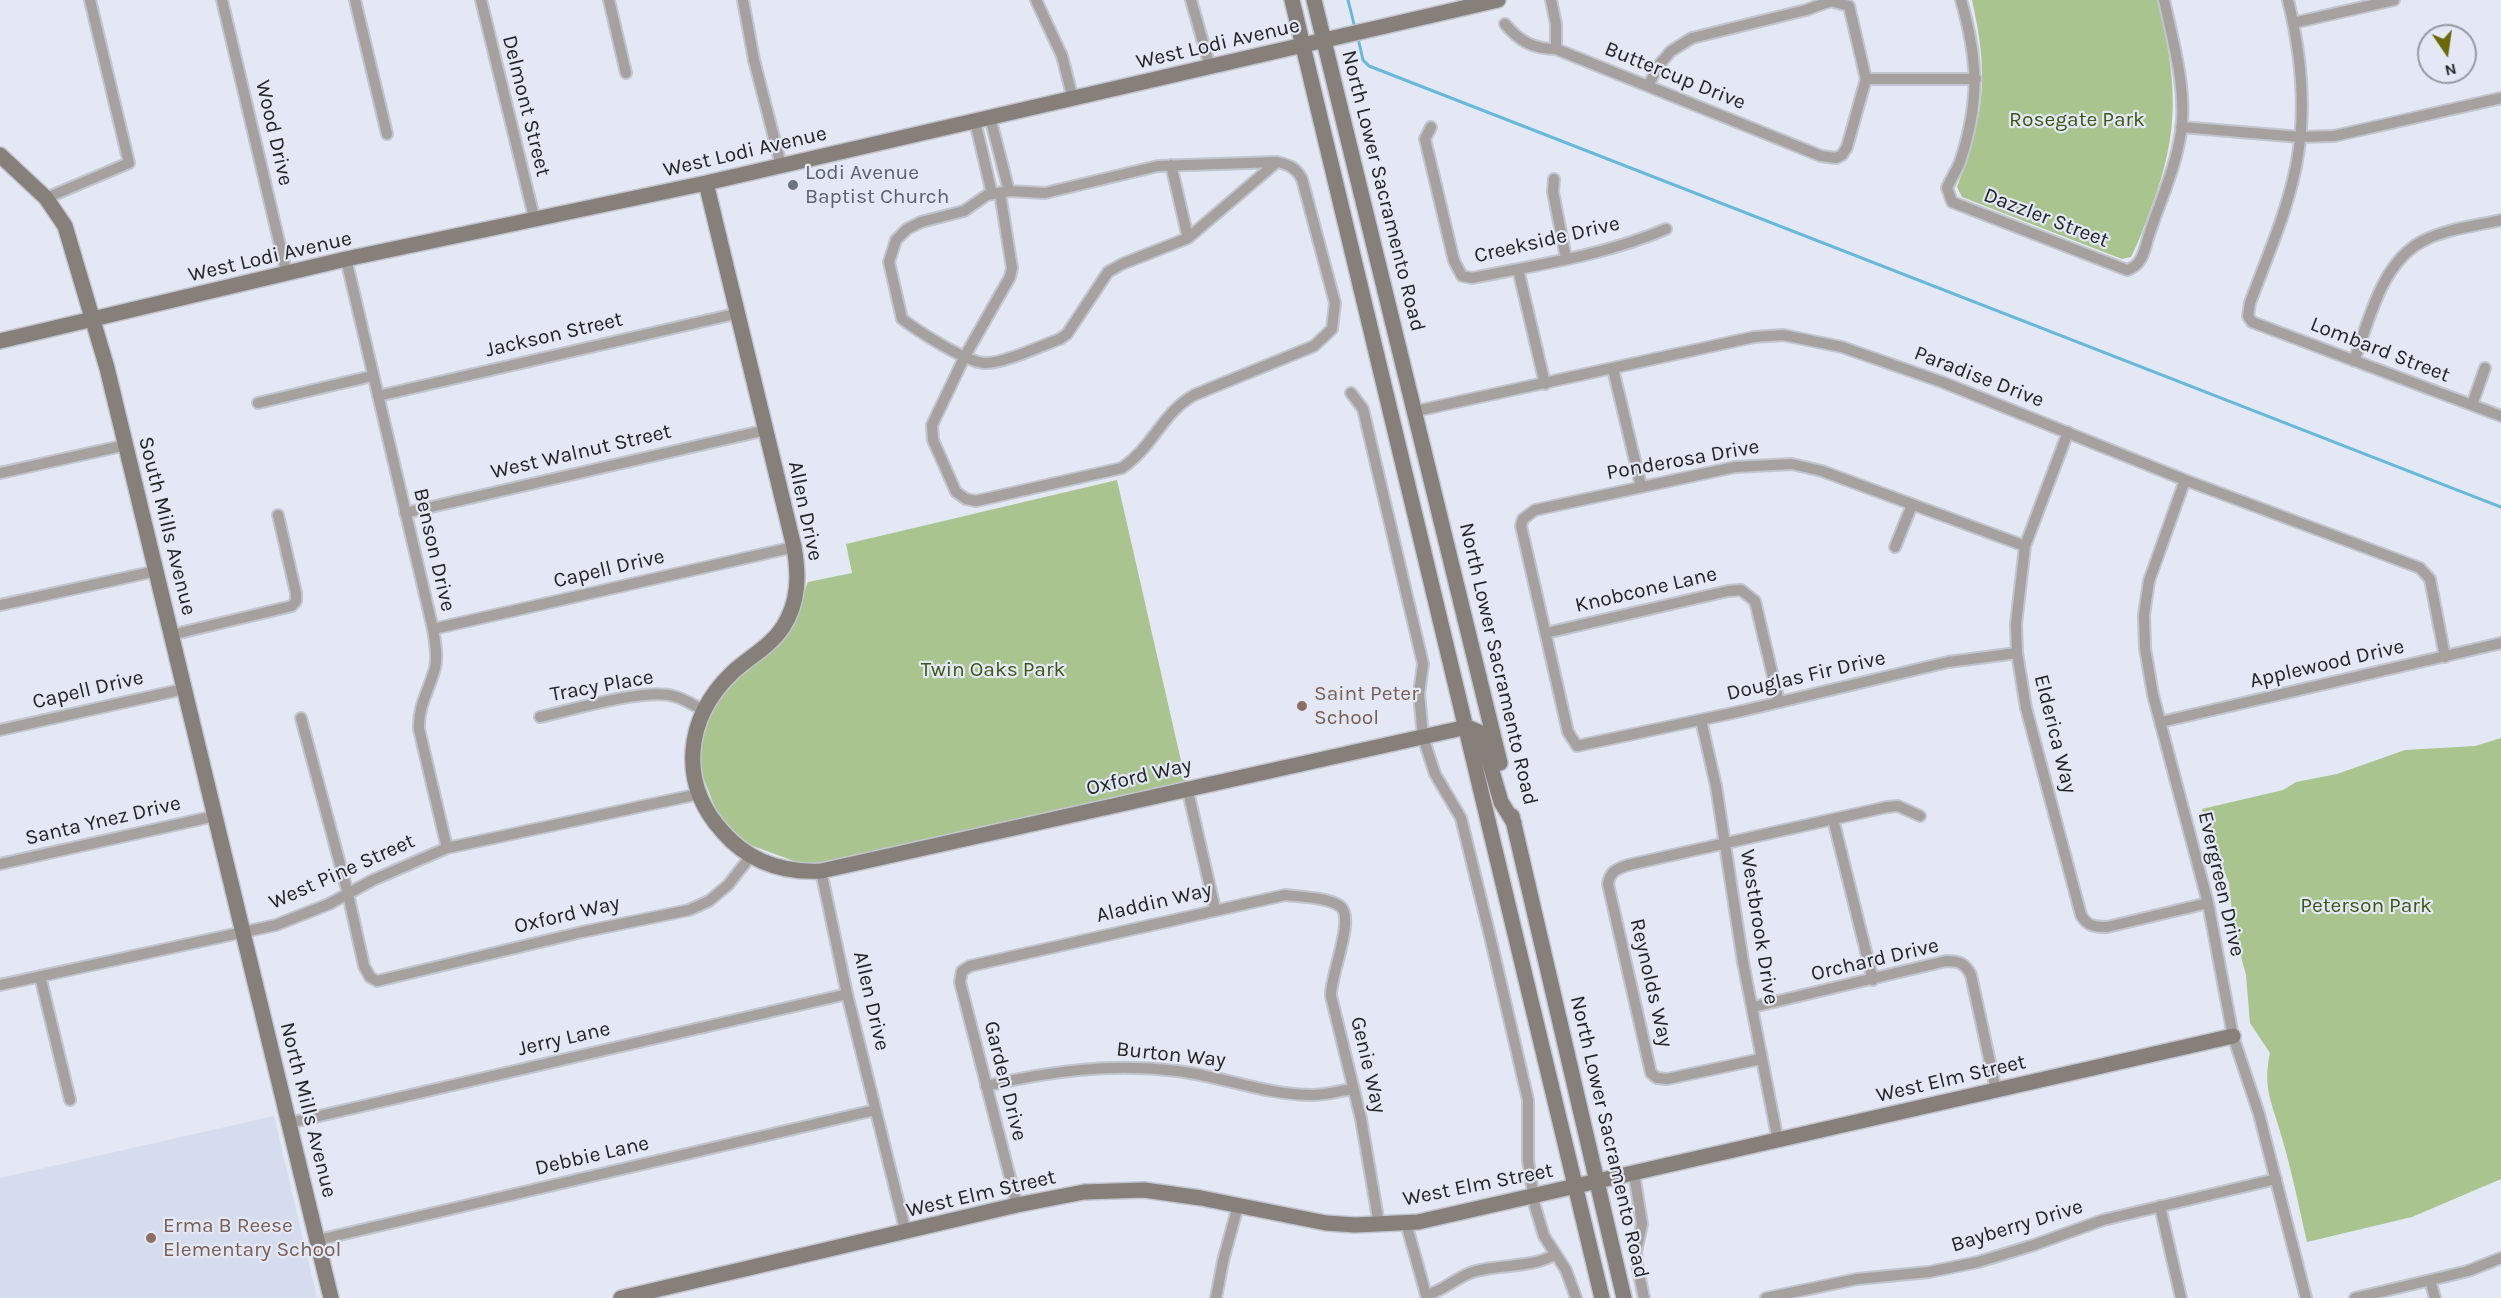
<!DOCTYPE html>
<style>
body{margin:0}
#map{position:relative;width:2501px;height:1298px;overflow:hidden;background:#e4e8f4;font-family:Karla,sans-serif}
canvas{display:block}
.north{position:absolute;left:2417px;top:24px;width:60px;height:60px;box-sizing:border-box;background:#e4e8f4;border:2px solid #969aa2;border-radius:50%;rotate:167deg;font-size:16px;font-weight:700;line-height:24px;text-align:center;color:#222428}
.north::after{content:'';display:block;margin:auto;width:21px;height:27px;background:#6a6905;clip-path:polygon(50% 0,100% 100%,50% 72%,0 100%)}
</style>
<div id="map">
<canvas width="2501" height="1298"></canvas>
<div class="north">N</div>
</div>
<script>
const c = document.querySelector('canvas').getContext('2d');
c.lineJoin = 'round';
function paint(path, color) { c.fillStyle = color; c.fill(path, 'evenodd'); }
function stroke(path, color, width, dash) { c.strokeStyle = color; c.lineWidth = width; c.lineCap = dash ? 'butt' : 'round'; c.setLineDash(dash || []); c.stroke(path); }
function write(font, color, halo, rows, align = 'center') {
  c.font = font + ' Karla,sans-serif'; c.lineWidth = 4.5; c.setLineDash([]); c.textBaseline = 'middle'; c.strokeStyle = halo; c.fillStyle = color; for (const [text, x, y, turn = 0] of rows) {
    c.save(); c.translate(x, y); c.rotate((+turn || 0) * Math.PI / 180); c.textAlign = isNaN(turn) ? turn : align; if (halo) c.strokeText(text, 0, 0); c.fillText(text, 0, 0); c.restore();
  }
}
paint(new Path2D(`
 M274 1116 317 1298H0V1178Z`), '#d5dcee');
paint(new Path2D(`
 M1972 0H2158C2177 82 2181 131 2150 211 2144 226 2139 242 2131 257L2122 259 2109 254 1962 197 1957 187C1985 114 1989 76 1972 0Z
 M1117 480 1187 787 821 871 726 836 693 751 718 688 780 645 808 582 852 573 846 544Z
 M2501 738V1179L2412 1217 2307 1242C2299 1207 2292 1172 2282 1138 2273 1105 2262 1089 2270 1053L2250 1023 2246 975 2234 932 2229 883 2206 826 2202 809 2283 790 2296 782 2337 774 2405 750 2475 746Z`), '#aac490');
stroke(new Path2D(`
 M1348 0 1355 28
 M1358 38 1363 60 1369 66 2501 507`), '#68b8db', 3);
const street = new Path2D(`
 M222 0 287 275
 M355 0 387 134
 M481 0 535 221
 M609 0 626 73
 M743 0 754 60 781 165
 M1036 0 1062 56 1073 99
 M1191 0 1210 67
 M1551 0 1556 24V49
 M1961 0C1978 59 1980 100 1961 159 1958 169 1951 178 1947 188L1952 202 2127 270C2145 265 2145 244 2151 229 2162 197 2176 166 2181 132 2187 89 2173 42 2164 0
 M2288 0C2300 49 2306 105 2298 155 2290 206 2268 254 2250 303L2248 316 2252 322 2501 416
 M2293 23 2394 0
 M1505 24C1520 42 1534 49 1556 49L1821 156 1836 158 1842 155 1847 147 1866 79 1849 6 1831 1 1806 10 1692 38 1671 51 1659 65 1648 86
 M1866 79H1976
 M990 117 1009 191
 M975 121 992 194
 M1431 127 1425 139 1454 261 1462 276 1472 278C1536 265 1606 255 1666 229
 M2181 127 2300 137 2334 136 2501 98
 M1171 165 1188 238
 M1554 179 1553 192 1566 258
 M1000 193 1012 268 1010 277 965 356 932 425 933 440 956 492 966 499 976 501 1122 468C1154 446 1161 414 1194 395L1314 346 1332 329 1335 303 1302 179C1296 168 1290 165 1277 162L1158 166 1045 193 1009 191 987 195 964 211 921 222 907 229 896 240 889 262 902 319C918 331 964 361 984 363 1003 364 1040 346 1060 339L1067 334 1108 272 1122 264 1188 238 1277 162
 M46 198 129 163 90 0
 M346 259 433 629C435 642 438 656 435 668 429 690 418 706 419 729L447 848
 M1518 269 1545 384
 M2354 361C2369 321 2381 264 2421 242 2444 229 2475 226 2501 220
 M1613 369 1641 486
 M1351 393 1363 409 1423 664 1419 694 1423 737 1435 774 1461 818 1489 932 1528 1100V1160L1535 1206 1544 1236 1566 1270 1576 1298
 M378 396 739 313
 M258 403 372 376
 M2472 405 2485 368
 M1416 411 1754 337 1783 335 1842 347 1942 382 2185 480 2420 568 2430 579 2445 657
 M2068 432 2025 546 2016 624 2017 653 2026 708 2081 915C2087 926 2095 927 2107 927L2208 903
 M0 473 126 445
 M2185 480 2149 581 2144 615 2145 648 2153 695 2208 903 2233 1036 2259 1114 2306 1298
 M405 513 766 430
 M1895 547 1912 505
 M0 605 156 571
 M433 629 794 547
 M1546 633 1728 591 1741 590 1755 601 1779 702
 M171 635 292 606 296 601V593L278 515
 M2017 653 1948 662 1742 711 1577 746 1568 732 1521 526 1523 519 1535 510 1735 467 1792 464 1822 471 2025 546
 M540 717C571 710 645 688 673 696 683 698 693 705 703 710
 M301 718 348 894 364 966 370 977 377 981 582 932 689 910 709 901 728 885 750 857
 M1701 720 1716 786 1743 962 1778 1141
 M2161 722 2501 643
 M0 730 184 689
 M1187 787 1215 909
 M1833 819 1873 980
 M0 864 215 816
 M821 871 847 994 906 1233
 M40 976 70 1100
 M0 985 276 925 329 904 373 880 447 848 699 794
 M1753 1007 1946 961C1959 961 1965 963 1971 975L1996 1090
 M1761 1059 1667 1079 1657 1078 1651 1073 1608 884C1610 871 1617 869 1628 865L1887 807 1898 806 1920 816
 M986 1086C1050 1071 1111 1063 1177 1071 1221 1076 1266 1095 1312 1095 1325 1095 1339 1091 1352 1089
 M289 1123 847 994
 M1634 1174 1642 1224 1636 1252 1637 1264 1644 1298
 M1017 1205 960 982 962 971 970 966 1285 895C1301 897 1326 897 1340 906 1356 918 1330 975 1331 996L1361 1119 1379 1224
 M2160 1206 2181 1298
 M1406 1223 1426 1295
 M318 1240 875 1110
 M2430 1280 2435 1298
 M1216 1298 1223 1261 1238 1206
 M1427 1298 1426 1295C1444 1291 1457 1276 1476 1271 1502 1264 1531 1268 1554 1255
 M1766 1298 1857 1279 1929 1272 1978 1262 2034 1245 2103 1220 2276 1179
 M2355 1298 2468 1271 2501 1258`);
const secondary = new Path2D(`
 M1292 0 1602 1298
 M1314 0 1500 763
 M0 155 46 198 65 226 107 368 331 1298
 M706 183 794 547C799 575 799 602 783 627 770 647 749 657 732 673 685 718 678 783 723 832 749 862 782 873 821 871L1467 727 1481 733 1501 802 1514 823
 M0 341 346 259 706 183 1498 0
 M1512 816 1624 1298
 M621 1298 1017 1205 1084 1192 1144 1190 1201 1198 1326 1223 1355 1225 1418 1222 2233 1036`);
stroke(street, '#c1c5cf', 14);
stroke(secondary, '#c1c5cf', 18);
stroke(street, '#a6a19e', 10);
stroke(secondary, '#867f7a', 15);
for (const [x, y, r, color] of [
 [793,185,6,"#6b7280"],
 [1302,706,6,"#8d6e63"],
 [151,1238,6,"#8d6e63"]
]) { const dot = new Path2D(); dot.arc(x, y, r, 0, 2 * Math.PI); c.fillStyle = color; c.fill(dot); stroke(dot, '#e4e8f4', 2); }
write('21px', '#222428', '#e4e8f4', [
 ["West Lodi Avenue",1218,44,-13],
 ["Buttercup Drive",1675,76,22],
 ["Delmont Street",526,106,76],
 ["Wood Drive",274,133,77],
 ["West Lodi Avenue",745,152,-13],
 ["North Lower Sacramento Road",1383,191,76],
 ["Dazzler Street",2046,218,21],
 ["Creekside Drive",1547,240,-13],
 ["West Lodi Avenue",270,257,-13],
 ["Jackson Street",554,335,-13],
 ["Lombard Street",2380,350,21],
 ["Paradise Drive",1979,377,21],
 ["West Walnut Street",581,452,-13],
 ["Ponderosa Drive",1683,460,-10],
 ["Allen Drive",805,511,78],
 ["South Mills Avenue",167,526,76],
 ["Benson Drive",434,550,77],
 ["Capell Drive",609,569,-13],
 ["Knobcone Lane",1646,590,-13],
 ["North Lower Sacramento Road",1498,664,77],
 ["Applewood Drive",2327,664,-13],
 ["Douglas Fir Drive",1806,676,-13],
 ["Tracy Place",602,686,-10],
 ["Capell Drive",88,690,-13],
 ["Elderica Way",2055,734,76],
 ["Oxford Way",1139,777,-13],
 ["Santa Ynez Drive",103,821,-13],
 ["West Pine Street",342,872,-24],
 ["Evergreen Drive",2221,884,77],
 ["Aladdin Way",1154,903,-13],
 ["Oxford Way",567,915,-13],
 ["Westbrook Drive",1759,927,81],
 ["Orchard Drive",1875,960,-13],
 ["Reynolds Way",1651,983,77],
 ["Allen Drive",871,1001,77],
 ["Jerry Lane",564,1039,-13],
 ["Burton Way",1171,1055,6],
 ["Genie Way",1368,1065,77],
 ["West Elm Street",1951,1079,-13],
 ["Garden Drive",1005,1081,76],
 ["North Mills Avenue",308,1110,76],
 ["North Lower Sacramento Road",1609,1137,77],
 ["Debbie Lane",592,1156,-13],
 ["West Elm Street",1478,1185,-11],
 ["West Elm Street",981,1194,-13],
 ["Bayberry Drive",2017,1226,-17]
]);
write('21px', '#3b5612', '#e4e8f4', [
 ["Rosegate Park",2077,120],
 ["Twin Oaks Park",993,670],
 ["Peterson Park",2366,906]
]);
write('21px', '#5b616d', '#e4e8f4', [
 ["Lodi Avenue",805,173],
 ["Baptist Church",805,197]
], 'left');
write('21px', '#785e54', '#e4e8f4', [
 ["Saint Peter",1314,694],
 ["School",1314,718],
 ["Erma B Reese",163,1226],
 ["Elementary School",163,1250]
], 'left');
</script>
